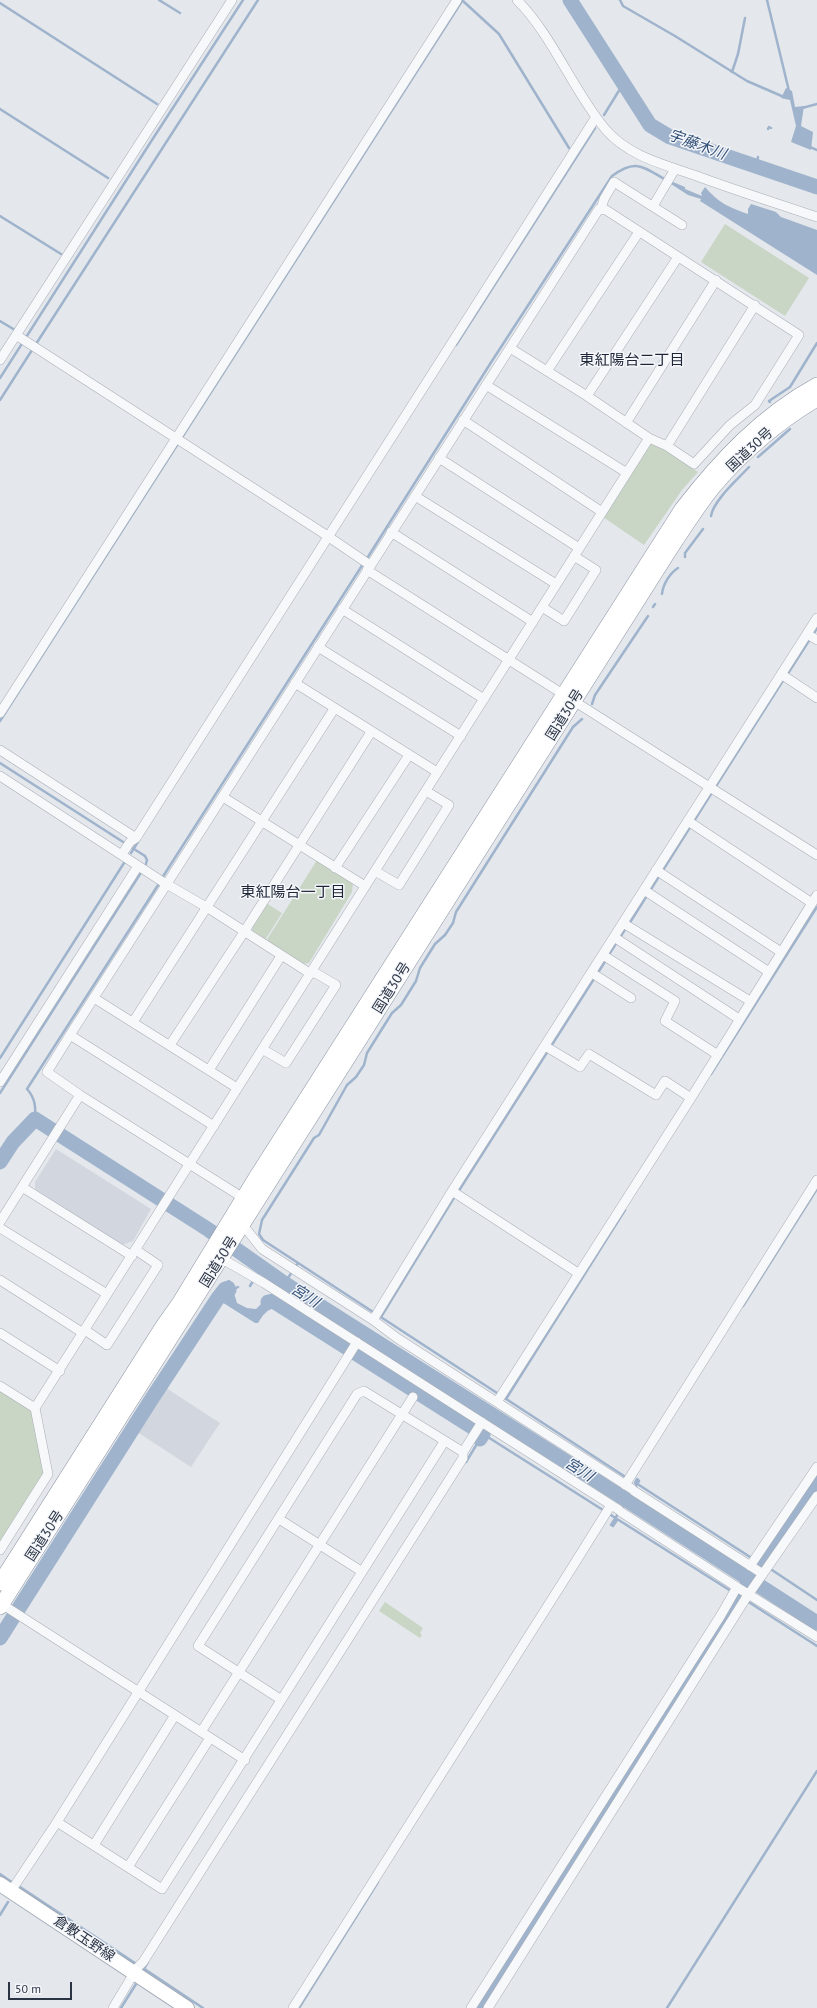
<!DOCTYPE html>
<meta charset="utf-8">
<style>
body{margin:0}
#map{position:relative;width:817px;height:2008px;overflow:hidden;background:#e4e7ec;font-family:"PT Sans",sans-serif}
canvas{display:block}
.scale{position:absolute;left:8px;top:1982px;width:64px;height:18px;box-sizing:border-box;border:2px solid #2b3445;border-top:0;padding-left:5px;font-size:12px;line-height:14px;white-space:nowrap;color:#2b3445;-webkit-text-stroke:3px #f4f6f9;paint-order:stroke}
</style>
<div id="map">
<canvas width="817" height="2008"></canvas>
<div class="scale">50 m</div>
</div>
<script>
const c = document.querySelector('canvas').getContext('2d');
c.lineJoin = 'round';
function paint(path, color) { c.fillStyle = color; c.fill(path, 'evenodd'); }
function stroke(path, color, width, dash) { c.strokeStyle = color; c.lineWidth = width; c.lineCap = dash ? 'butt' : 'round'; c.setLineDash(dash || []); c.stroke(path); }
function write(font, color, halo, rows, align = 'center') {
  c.font = font + ' "PT Sans","Noto Sans JP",sans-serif'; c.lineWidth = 3; c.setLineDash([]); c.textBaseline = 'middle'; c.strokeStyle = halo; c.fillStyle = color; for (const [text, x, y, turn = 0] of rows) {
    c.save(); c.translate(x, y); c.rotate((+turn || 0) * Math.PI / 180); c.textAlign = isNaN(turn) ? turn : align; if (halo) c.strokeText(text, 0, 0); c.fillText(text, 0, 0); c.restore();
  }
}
paint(new Path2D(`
 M56 1149 151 1209 133 1241 122 1245 35 1189V1182Z
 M163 1386 220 1423 191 1467 134 1430Z`), '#d2d6de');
paint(new Path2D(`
 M725 224 809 278 785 316 701 262Z
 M650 443 671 453 698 472 682 490 644 545 603 517Z
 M317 860 353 883 352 892 309 963 302 964 266 941Z
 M266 903 282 913 265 940 253 933 252 926Z
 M0 1390 32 1410 45 1474 0 1544Z
 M385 1602 423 1628 420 1633 422 1635 420 1638 379 1611Z`), '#c9d6c5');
paint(new Path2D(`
 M786 88 792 91 795 107 804 106 801 126 813 132 811 150 791 142 796 126 790 100 781 98Z
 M673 182 685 187V189L702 196 701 193 705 187C719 203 728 207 748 214V209L751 204 776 212 781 217 817 230V275L700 201 701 199 688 195 671 184Z
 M228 1280H230L237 1303 247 1308 256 1309 269 1296H275L279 1302 286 1306 283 1311C271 1304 264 1313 258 1323H255L225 1304 214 1299Z`), '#9fb4cc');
stroke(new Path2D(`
 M159 0 180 13
 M620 0 623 6 675 36 747 81 784 97
 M767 0 789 91
 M463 1 499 34 569 148
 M0 3 157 104
 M732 72 738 54 745 18
 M802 108 817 104
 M0 109 108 178
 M604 115 623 84
 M768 129 769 127 771 128
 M808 146 817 150
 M756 166 758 157
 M0 216 61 254
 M0 321 15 330
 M38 345 36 344 258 0
 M456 345 595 128
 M0 378 152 140 243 0
 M0 400 32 350
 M770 402 769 401 790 387 817 343
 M758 457 790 429
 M711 516C713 501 738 479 749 467
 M685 557V553L703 529
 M366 560 490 364 612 176C636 158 643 167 666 180
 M662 594C663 584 670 573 678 568
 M653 607 655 604
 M813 635 817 628
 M787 675 810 639
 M592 704 595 695 648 616
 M582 719 573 727 456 912 453 923 445 935 435 944 420 968 416 981 401 1005 392 1013 367 1053 364 1065 356 1077 347 1085 319 1135 314 1138 262 1220 259 1234 263 1240 627 1478
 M0 721 462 1
 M0 763 145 856 147 860 145 867
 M716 786 784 679
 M131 853 139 840
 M162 878 363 564
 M629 924 711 794
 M608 956 626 928
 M0 1058 124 863
 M711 1074 817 907
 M0 1093 142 871
 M35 1119C36 1107 35 1098 27 1089L160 882
 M458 1192 606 960
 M257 1275 262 1268
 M250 1286 253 1281
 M282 1287 298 1263
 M230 1291 238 1287
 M743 1306 817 1189
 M381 1317 455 1196
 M506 1399 625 1210
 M483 1434 614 1517
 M466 1462 480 1439
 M639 1485 764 1566
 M617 1519 742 1598
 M611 1525 639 1481 637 1479 635 1483
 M611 1525 613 1526 617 1520
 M772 1570 817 1600
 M747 1601 817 1646
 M0 1874 13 1883
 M17 1885 138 1965
 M0 1915 8 1902
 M143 1968 203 2008
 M144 1969 148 1962
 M121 2008 136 1984
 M299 2008 378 1882
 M667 2008 817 1771`), '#9fb4cc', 2.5);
stroke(new Path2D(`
 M570 0 650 125 670 137 817 187
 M0 1162 13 1142 35 1119 209 1230 284 1283 625 1499
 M268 1302 273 1301 483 1434 480 1439
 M628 1501 817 1623
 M0 1638 151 1400 218 1298 225 1289 228 1288 229 1290
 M478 2008 739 1597 817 1480`), '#9fb4cc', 15);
const minor = new Path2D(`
 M517 0C553 36 573 91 606 130 629 156 662 164 694 175 734 190 776 203 817 217
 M653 206 675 169
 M601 209 604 199 614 182 682 225
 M16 335 323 533 370 565
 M0 360 232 0
 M547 371 639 232
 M486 385 627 473
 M587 396 678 257
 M463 420 602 512
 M626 423 716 280
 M667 446 755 305
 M439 458 579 548
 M415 496 556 584
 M391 532 533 622
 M367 570 817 855
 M542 607 564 621 596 570 574 556
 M342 609 484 699
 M807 634 817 640
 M318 647 461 736
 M781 674 817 698
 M295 683 437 772
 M0 713 457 0
 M0 750 136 838
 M0 776 163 882 208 908 311 974
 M223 797 365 886
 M688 821 812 903
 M122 854 130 842 136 838 596 117
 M335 868 409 755
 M656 870 781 952
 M375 871 399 885 449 805 426 791
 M644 890 769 972
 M623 923 750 1001
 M614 937 739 1019
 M603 955 675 1001 665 1021 718 1055
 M592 973 631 998
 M94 998 237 1088
 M133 1022 334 709
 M70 1035 214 1126
 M170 1045 244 932 371 732
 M545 1046 580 1067 589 1054 656 1095 665 1081 691 1098
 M262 1049 286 1063 336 985 312 971
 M209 1070 281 956
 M0 1082 138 866
 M22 1187 132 1256
 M452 1191 578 1273
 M248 1201 80 1095 47 1072 70 1035 599 209 606 210 799 335 755 405 730 425 694 464 667 446 649 438 587 396 510 348
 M0 1222 80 1095
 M237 1224 247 1230 262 1249 373 1320 397 1338 632 1489
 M0 1228 107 1294
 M217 1256 264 1283 619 1510
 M0 1280 83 1333
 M373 1320 452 1191 817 618
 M85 1330 107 1345 158 1265 136 1250
 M0 1333 60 1371
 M0 1386 35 1408
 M497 1402 691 1098 817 895
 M625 1485 817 1180
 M634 1491 763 1574
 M621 1512 740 1589 817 1637
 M279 1519 361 1571
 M0 1550 48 1474 35 1408 649 438
 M750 1566 817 1467
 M0 1603 245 1760
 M280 1699 198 1646 357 1394 364 1391 463 1452 482 1422
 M201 1732 413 1397
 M57 1822 162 1889 444 1442
 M94 1845 175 1715
 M128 1867 210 1738
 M11 1891 57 1822 357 1342
 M113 2008 137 1968 143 1962 463 1458V1452
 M293 2008 573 1566 611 1505
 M471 2008 721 1615 737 1587
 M488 2008 746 1598 817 1496`);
const primary = new Path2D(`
 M0 1884 187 2008`);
const trunk = new Path2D(`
 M0 1583 163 1326 180 1302 257 1176 682 509C720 460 762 415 817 385
 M0 1607 667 554C682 531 697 507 714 486 744 451 778 422 817 399`);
stroke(minor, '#a9aeb7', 10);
stroke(primary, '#a3abb8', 16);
stroke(trunk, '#8b94a3', 16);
stroke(minor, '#f7f8fa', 9);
stroke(primary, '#fff', 14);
stroke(trunk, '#fff', 15);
write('14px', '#2b3445', '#f4f6f9', [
 ["国道30号",750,450,-43],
 ["国道30号",565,715,-58],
 ["国道30号",392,988,-58],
 ["国道30号",219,1262,-58],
 ["国道30号",45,1536,-57],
 ["倉敷玉野線",84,1939,34]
]);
write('italic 15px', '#34527a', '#f4f6f9', [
 ["宇藤木川",697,145,20],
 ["宮川",305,1296,32],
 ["宮川",579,1470,32]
]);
write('15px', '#1d2536', '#f4f6f9', [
 ["東紅陽台二丁目",632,361],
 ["東紅陽台一丁目",293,893]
]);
</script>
